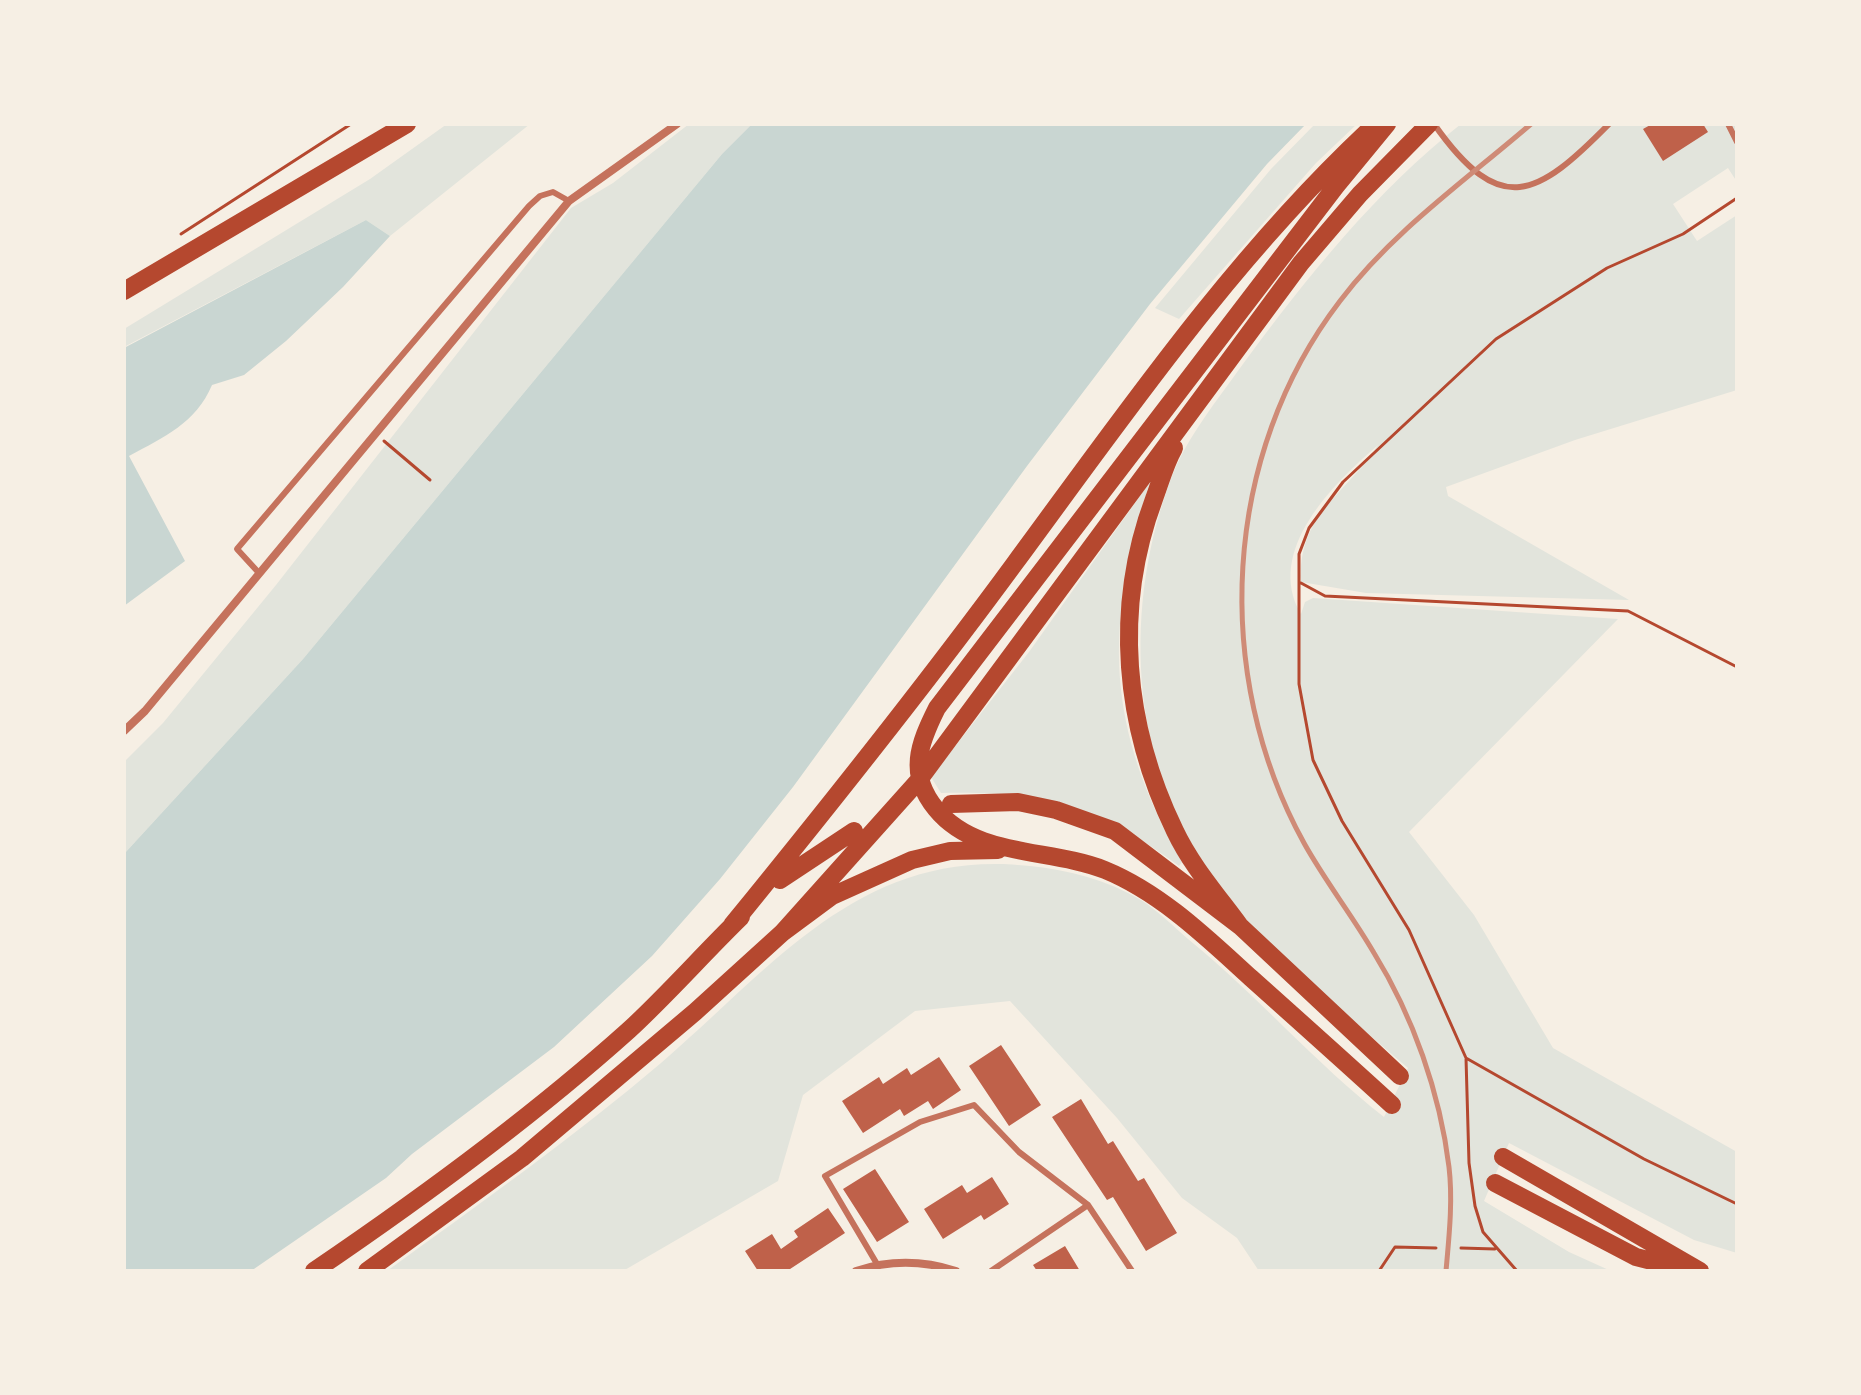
<!DOCTYPE html>
<style>
body{margin:0}
#map{position:relative;width:1861px;height:1395px;overflow:hidden;background:#f6efe4;font-family:"Fira Sans",sans-serif}
canvas{display:block}
.frame{position:absolute;inset:0;border:126px solid #f6efe4;pointer-events:none}
</style>
<div id="map">
<canvas width="1861" height="1395"></canvas>
<div class="frame"></div>
</div>
<script>
const c = document.querySelector('canvas').getContext('2d');
c.lineJoin = 'round';
function paint(path, color) { c.fillStyle = color; c.fill(path, 'evenodd'); }
function stroke(path, color, width, dash) { c.strokeStyle = color; c.lineWidth = width; c.lineCap = dash ? 'butt' : 'round'; c.setLineDash(dash || []); c.stroke(path); }
paint(new Path2D(`
 M447 124H530L390 236 366 220 124 347V329L370 179Z
 M689 124H752L722 154 303 659 124 854V762L163 723 276 585 571 208 613 183Z
 M1315 124H1357L1316 163 1179 319 1155 308 1271 169Z
 M1461 124H1737V182L1728 168 1673 204 1697 241 1737 215V390L1575 440 1446 487 1448 496 1629 600 1366 593 1301 582C1298 513 1346 495 1378 445 1334 483 1264 551 1301 614L1305 602 1313 598 1618 619 1409 832 1474 915 1553 1048 1737 1152V1253L1694 1240 1509 1143 1484 1201 1569 1252 1611 1271H1259L1237 1238 1182 1198 1117 1118 1010 1001 915 1011 803 1095 778 1181 623 1271H387C479 1204 574 1137 661 1063 775 965 862 847 1030 866 1069 870 1107 880 1141 900 1158 911 1173 926 1188 939 1256 994 1315 1063 1384 1117L1408 1068C1340 1009 1262 949 1210 875 1128 761 1123 604 1172 476 1188 436 1218 399 1243 364 1307 277 1376 191 1461 124Z
 M1150 482C1104 628 1105 726 1182 862L1179 866C1095 804 1044 791 941 793L931 777 1029 652Z`), '#e2e4dc');
paint(new Path2D(`
 M752 124H1306L1267 164 1150 304 1027 466 793 787 720 879 652 956 554 1047 412 1154 386 1178 251 1271H124V854L303 659 722 154Z
 M366 220 390 236 343 287 286 341 244 375 212 385C196 423 164 437 129 456L185 561 124 606V348Z`), '#c9d6d2');
paint(new Path2D(`
 M1652 124H1703L1708 132 1663 161 1643 129Z
 M1001 1045 1041 1105 1009 1126 969 1066Z
 M939 1057 961 1090 933 1109 928 1101 904 1116 900 1109 863 1133 842 1101 879 1077 883 1084 907 1068 911 1075Z
 M1081 1099 1108 1144 1113 1141 1138 1181 1144 1178 1177 1233 1146 1251 1113 1197 1107 1200 1052 1117Z
 M875 1169 909 1222 877 1242 843 1189Z
 M992 1177 1009 1204 984 1220 981 1215 943 1239 924 1209 962 1185 967 1193Z
 M828 1208 845 1233 787 1271H758L745 1251 772 1234 781 1249 798 1237 794 1231Z
 M1065 1246 1080 1271H1037L1033 1265Z`), '#bf614a');
stroke(new Path2D(`
 M181 234 351 124
 M384 441 430 480
 M1301 583 1325 596 1628 611 1737 667
 M1466 1058 1644 1159 1737 1204
 M1461 1248 1495 1249
 M1379 1271 1395 1247 1436 1248
 M1517 1271 1483 1232 1475 1206 1469 1163 1466 1058 1409 930 1342 821 1313 760 1299 684V554L1309 528 1343 482 1496 339 1607 268 1683 234 1737 198`), '#b5482f', 3);
stroke(new Path2D(`
 M1434 124C1501 219 1537 197 1609 124
 M1728 124 1737 142
 M259 573 237 549 529 206 540 196 553 192 569 201
 M877 1264 825 1176 920 1122 974 1105 1019 1152 1088 1205 1132 1271
 M991 1271 1088 1205`), '#c5725c', 6);
stroke(new Path2D(`
 M124 731 145 711 569 201 677 124
 M856 1271C889 1260 922 1260 956 1271`), '#c5725c', 8);
stroke(new Path2D(`
 M1387 124 1336 186 937 708C919 744 907 774 936 809 976 858 1050 848 1105 870 1161 893 1207 938 1251 978 1298 1020 1345 1062 1392 1105
 M124 291 407 124
 M1174 448C1165 464 1160 483 1154 499 1113 609 1124 726 1175 831 1191 865 1218 896 1240 926
 M951 804 1018 802 1056 810 1115 831 1240 926 1400 1076
 M780 880 854 831
 M732 925C829 806 924 687 1015 563 1125 414 1232 259 1367 132
 M782 933 919 780 1301 263 1360 194 1429 124
 M1503 1157 1700 1271
 M1495 1183 1636 1257 1691 1271
 M314 1271C423 1197 531 1118 629 1030 668 994 703 954 741 917
 M367 1271 522 1158 695 1012 782 933 832 896 912 860 950 851 998 850`), '#b5482f', 18);
stroke(new Path2D(`
 M1446 1271C1449 1237 1453 1201 1449 1167 1440 1093 1413 1016 1374 953 1352 915 1325 881 1304 843 1211 674 1222 455 1340 301 1393 231 1466 180 1531 124`), '#cf8b77', 5);
</script>
